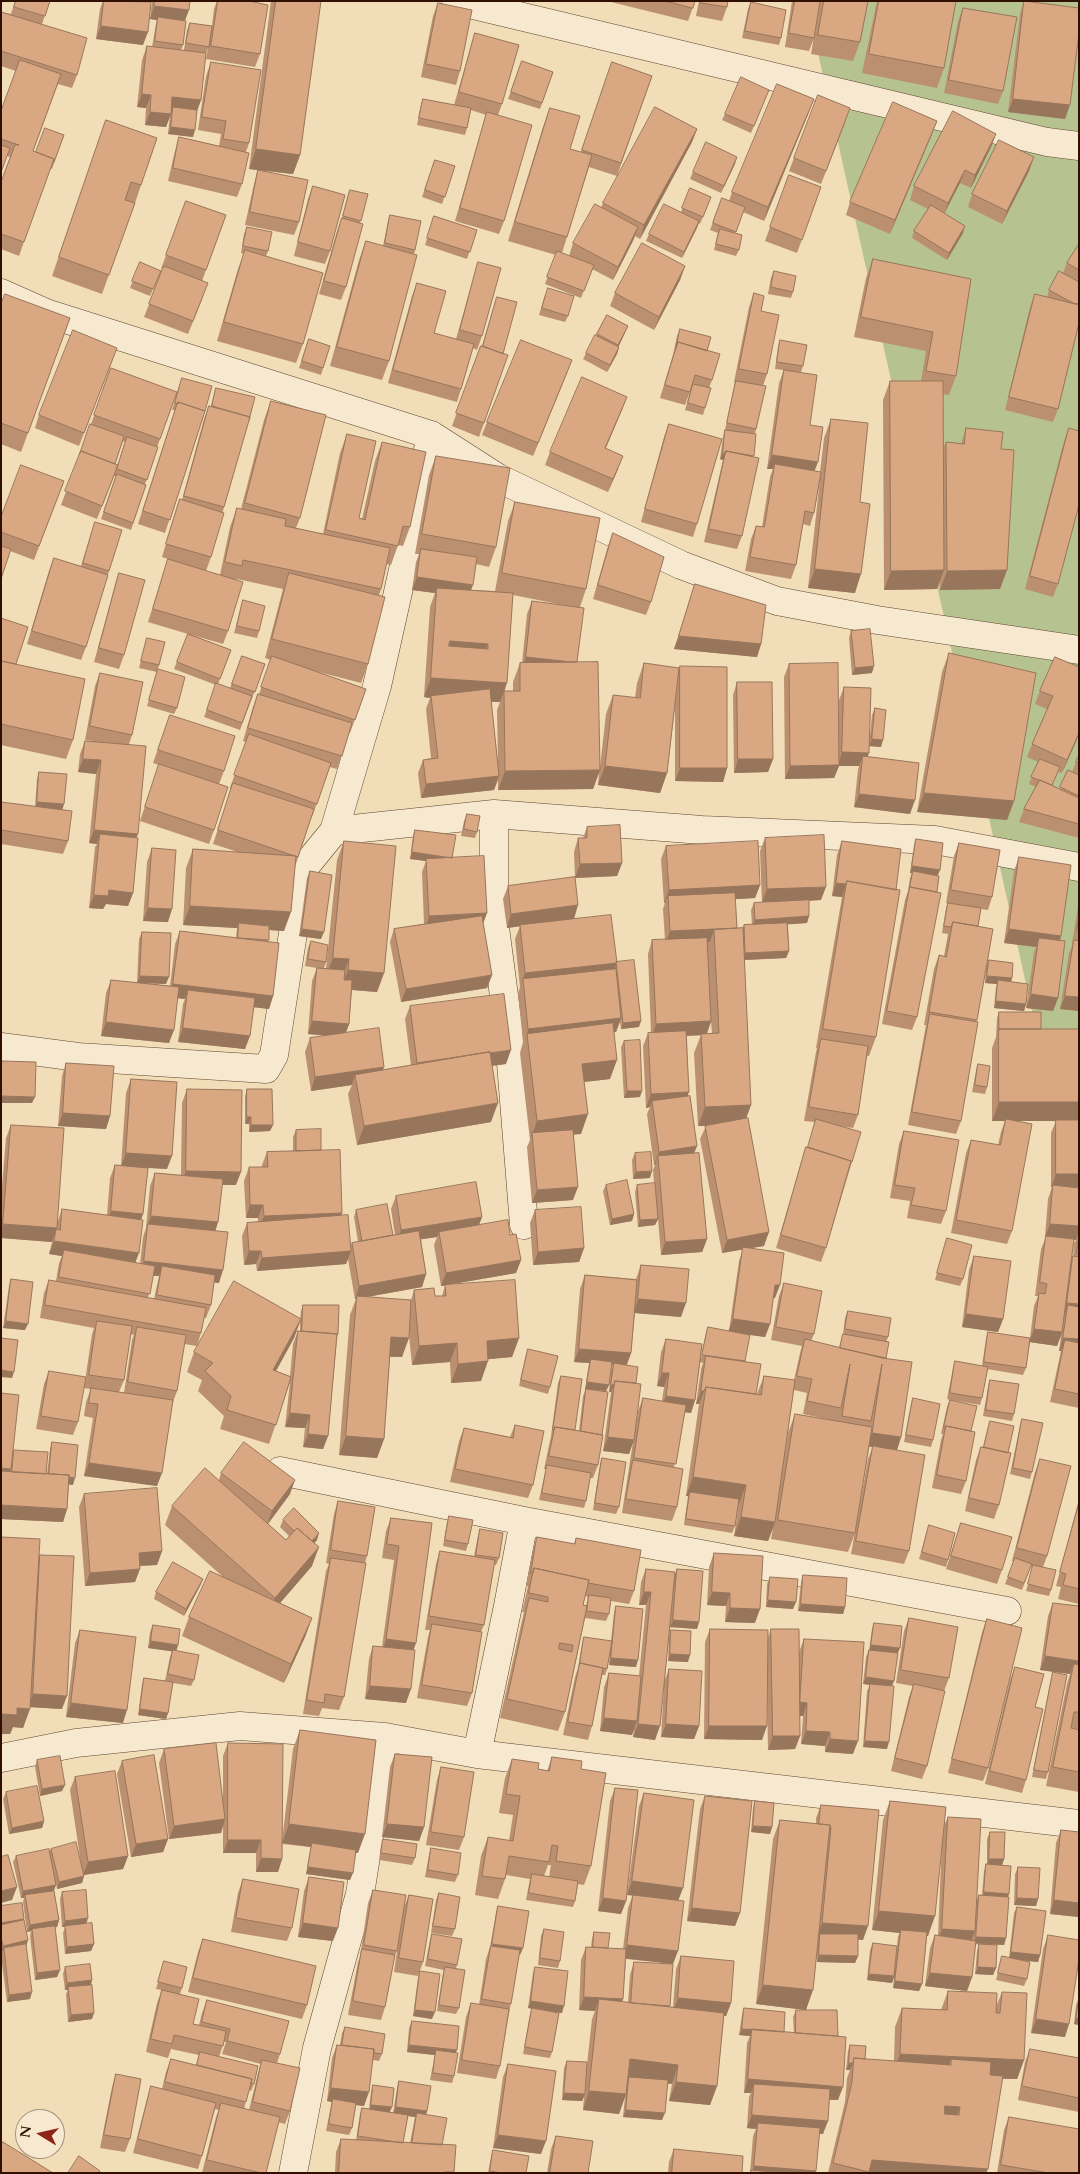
<!DOCTYPE html>
<style>
body{margin:0}
#map{position:relative;width:1080px;height:2174px;overflow:hidden;background:#f1ddb7;font-family:Cardo,serif}
canvas{display:block}
.frame{position:absolute;inset:0;border:2px solid #301101;pointer-events:none}
.north{position:absolute;left:15px;top:2109px;width:50px;height:50px;box-sizing:border-box;background:#f6e9d0;border:1px solid #a7937d;border-radius:50%;rotate:279deg;font-size:14px;font-weight:700;line-height:20px;text-align:center;color:#301101}
.north::after{content:'';display:block;margin:auto;width:18px;height:22px;background:#8f2418;clip-path:polygon(50% 0,100% 100%,50% 72%,0 100%)}
</style>
<div id="map">
<canvas width="1080" height="2174"></canvas>
<div class="frame"></div>
<div class="north">N</div>
</div>
<script>
const c = document.querySelector('canvas').getContext('2d');
c.lineJoin = 'round';
function paint(path, color) { c.fillStyle = color; c.fill(path, 'evenodd'); }
function stroke(path, color, width, dash) { c.strokeStyle = color; c.lineWidth = width; c.lineCap = dash ? 'butt' : 'round'; c.setLineDash(dash || []); c.stroke(path); }
paint(new Path2D(`
 M818 1H1079V1221L818 53Z`), '#b7c291');
const minor = new Path2D(`
 M456 1 1047 142 1079 146
 M1 293 46 313 431 435 498 478 681 565 777 601 877 620 1079 650
 M494 814V920L508 1026 524 1225
 M334 831 494 814 702 830 935 840 1079 867
 M1 1047 78 1057 266 1069 274 1055 303 869 334 831 377 686 409 543 431 435
 M280 1471 524 1521 1007 1611
 M477 1754 508 1606 524 1521
 M1 1758 76 1743 240 1726 385 1737 477 1754 1079 1824
 M293 2173 317 2048 360 1894 385 1737`);
stroke(minor, '#60442e', 29);
stroke(minor, '#f6e9d0', 28);
paint(new Path2D(`
 M15 1H50L42 24 77 75 72 88 58 84 33 151 36 152 64 135 52 169 50 168 19 256 1 249V182L10 157 7 156 1 172V111L16 71 1 66V12L11 14Z
 M103 1H149L143 45 96 39 100 9Z
 M152 1H190L185 21 183 45 181 50H184L187 30 190 23 212 26 214 9 217 1H249L260 54 255 67 206 59 208 48 206 54 201 100 197 110 193 137 168 134 170 115 166 127 145 125 146 108 137 107 142 60 147 46 152 47 156 24 157 20 150 19Z
 M271 1H321L300 155 293 174 249 169Z
 M612 1H695L688 21 611 2Z
 M699 1H728L727 7 722 21 696 16Z
 M792 1H820L814 38 809 51 785 47Z
 M820 1H868L860 42 853 61 811 54Z
 M877 1H956L944 68 937 88 862 73Z
 M1024 1 1065 119 1008 112 1020 14Z
 M751 2 781 38 779 45 742 38 748 9Z
 M438 3 460 71 456 85 421 77 433 16Z
 M963 8 1003 91 998 104 944 93 958 21Z
 M475 33 502 104 498 115 504 221 499 234 455 221 483 125 486 115 471 110 467 128 465 135 417 125 421 105 423 99 454 105 471 46Z
 M522 61 553 72 540 109 508 99Z
 M211 62 249 143 246 152 242 184 237 197 168 181 175 151 179 137 219 146 221 134 198 130 206 76Z
 M612 62 652 76 617 176 589 167 567 237 562 253 569 256 573 243 601 208 603 203 697 129 692 142 640 239 635 236 613 280 592 269 581 298 545 284 556 255 508 241 543 127 550 108 570 149 581 152Z
 M766 97 751 133 722 120 725 114Z
 M1079 99V131H1078Z
 M809 112 764 221 743 212 735 233 739 250 736 256 714 250 718 233 710 230 722 198 729 201 732 192Z
 M106 120 157 138 135 203 102 294 52 276Z
 M846 121 821 184 789 171 794 158Z
 M932 134 890 234 846 215 850 202Z
 M996 134 991 147 971 188 960 183 944 213 963 233 947 260 912 238 914 231 928 209 910 200 914 186Z
 M435 160 455 166 442 204 422 197Z
 M735 164 721 193 690 179 693 172Z
 M258 170 299 222 294 235 245 225 254 184Z
 M1029 171 1002 224 968 207 972 194Z
 M789 175 821 187 797 253 765 241Z
 M313 186 330 251 325 264 294 256 308 199Z
 M690 188 711 197 700 224 699 223 682 258 646 241 649 234 681 212Z
 M350 190 368 194 360 223 346 287 341 300 319 294 337 231 342 218Z
 M186 201 226 215 202 281 203 297 188 334 144 317 163 269H161Z
 M390 215 415 250 389 361 382 380 330 366 359 260 366 241 383 246 388 222Z
 M434 216 477 230 467 259 425 245Z
 M247 227 268 251 266 256 303 344 296 363 217 341 238 269 244 254 241 253 244 234Z
 M1079 244V323L1058 409 1053 422 1005 410 1030 307 1035 294 1047 297 1049 290 1063 273 1067 263Z
 M873 259 971 279 956 376 949 395 943 394V448L946 442 961 444 966 428 1001 449 1007 570 1000 589 940 590V582L937 589 884 590 883 400 890 381H921L926 351 854 337 866 278Z
 M140 262 161 271 150 296 130 288Z
 M478 262 482 336 477 350 473 348 461 389 457 402 388 383 412 296 417 283 434 333 456 339Z
 M685 266 680 280 654 330 610 306 615 293Z
 M774 271 793 292 791 298 768 294 771 278Z
 M754 293 761 311 767 374 763 386 756 429 755 434 742 536 737 549 704 542 723 460 720 459 723 437 725 430 731 431 725 430 734 387 735 382H734L749 307Z
 M545 295 568 316 565 322 539 315Z
 M497 297 503 354 484 423 479 437 452 426 481 346H482Z
 M1 304 70 318 21 452 1 444Z
 M607 315 628 326 618 347H619L617 354 607 372 583 359 586 353Z
 M680 329 707 351 712 380 709 388 705 408 703 415 685 410 691 389 685 405 660 398 673 355 677 336Z
 M309 339 330 346 321 375 299 368Z
 M780 340 803 366 801 372 810 425 814 471 820 472 824 438 831 419 860 502 855 593 808 588 820 479 814 513 810 526 803 524 796 565 791 579 745 571 751 539 756 526 762 527 770 477 773 469H767L779 383 784 370 775 369 778 347Z
 M112 361 79 446 35 428 39 415Z
 M111 368 160 439 157 447H158L145 484 146 485 131 530 101 519 116 476H114L97 519 61 505 91 424ZM123 441 125 442 118 465 115 464Z
 M567 373 533 456 482 435 487 422Z
 M182 378 205 411 165 533 138 524 175 410H172Z
 M216 388 224 507 211 557 206 571 220 575 230 527 237 508 241 509 264 420 271 401 300 518 296 528 323 534 340 453 347 434 359 518 362 519 375 461 382 442 410 527 403 546 398 545 391 565 386 564 381 589 379 595 368 664 361 683 315 671 366 689 350 733H349L337 769 330 767 312 817H311L295 867 284 931 269 930 268 941 273 996 269 1009 253 1007 245 1049 178 1042 183 1004 185 999 177 998 169 1043 101 1036 106 993 111 980 137 983 139 939 142 932 166 984 144 983 170 986 175 944 180 931 236 938 237 928 183 925 186 868 193 849 238 852 213 844 231 789 230 788 246 742 243 741 253 707 258 694H259L271 660 265 658 283 589 237 579 228 631 223 644 192 635 231 650 218 684 230 688 242 656 265 664 240 730 204 717 216 685 174 669 188 634 148 622 168 559 171 560 162 557 175 513 180 499 182 500 204 419 209 406H211Z
 M627 397 606 448 618 469 608 492 545 465 550 452Z
 M669 424 697 524 693 537 641 522 664 437Z
 M1069 428 1058 584 1053 597 1025 589 1064 441Z
 M436 456 496 547 489 567 476 564 471 590 495 591 508 521 515 502 586 589 580 607 577 662 600 767 606 714 613 695 635 698 637 683 644 663 679 668 680 666 727 768 723 782 675 781V707L667 773 660 793 598 785 599 772 593 789 498 790V780L494 790 421 798 418 773 423 760 431 758 426 709 430 698 424 697 430 607 435 593 412 590 416 562 419 554H415L429 475ZM513 595 568 606 532 601 527 614 522 663H520L513 682V691H505ZM491 702H500L497 710 498 763Z
 M64 481 34 560 10 551 1 579V517Z
 M95 522 109 571 86 647 81 660 27 644 49 571 54 558 81 566Z
 M613 533 651 602 646 615 593 599 608 546Z
 M119 573 124 655 119 669 94 662 115 586Z
 M695 584 761 644 757 657 674 649Z
 M243 600 259 631 257 638 234 633Z
 M1 618 16 664 73 740 66 759 1 745Z
 M851 631 872 673 852 675 849 638Z
 M147 638 159 665 157 672 139 668Z
 M949 653 1014 801 1007 820 917 812 942 672Z
 M789 664 838 726 839 700 844 687 867 757 910 814 854 807 858 770 859 766H839L834 778 785 779 784 677Z
 M1079 667V735L1062 773 1058 772 1052 786 1060 789 1068 770 1072 772 1079 755V838L1019 822 1024 809 1036 787 1029 784 1038 762 1027 757 1032 744 1047 709 1035 704 1040 691Z
 M158 669 177 708 174 714 147 706Z
 M100 673 132 735 129 744 136 838 133 893 128 906 106 904 103 909 89 908 95 847 97 844 89 843 96 774 78 772 80 754 85 741H93L85 740 95 686Z
 M737 682 773 759 768 772 734 773 733 695Z
 M875 708 881 747 869 746 872 715Z
 M170 715 224 771 219 784 214 830 209 844 140 821 159 765 153 763Z
 M39 772 62 810 68 841 63 854 1 844V802L35 807 37 779Z
 M467 814 477 832 475 838 461 836 464 821Z
 M587 827 622 863 617 876 575 878 574 919 551 922 616 962 639 1027 621 1029 620 1022 616 1032H614L610 1079 584 1082 581 1134H574L573 1200 532 1203 527 1147 530 1140 520 1053 523 1042 518 993 520 987 515 939 520 926 507 928 503 899 508 886 575 877 574 852 578 838H583Z
 M415 830 452 858 487 913 483 923 492 975 487 988 401 1002 390 942 394 929 424 924 422 872 426 861 410 859 413 836Z
 M765 838 821 900 809 901V916L807 923 788 924 789 951 786 958 744 960 751 1105 746 1118 764 1246 750 1248 775 1298H773L770 1324 765 1337 745 1334V1361L756 1394H757L764 1376 794 1380 800 1353 802 1346 771 1340 779 1296 784 1283 814 1334 811 1341 839 1348 843 1335 845 1318 848 1311 888 1337 886 1342V1358L901 1437 897 1450 909 1551 904 1564 851 1554 868 1459 873 1447H869L855 1533 848 1552 771 1539 773 1529 768 1541 734 1536 739 1504 735 1526 732 1533 684 1525 688 1496H686L699 1404H696L701 1369 703 1363 700 1362 695 1400 691 1413 684 1412 674 1467 677 1507 672 1521 622 1513 633 1442 629 1454 603 1451 611 1392H609L611 1370 613 1365H611L609 1385 606 1391 585 1389 589 1363 574 1362 580 1289 585 1275 636 1279 641 1265 681 1317 635 1313 631 1353 627 1365 636 1383 635 1432 638 1411 643 1398 662 1401 664 1387 657 1386 661 1352 666 1339 701 1358 706 1334 708 1327 729 1331 739 1261 743 1249 722 1253 700 1139 706 1126H698L694 1053 701 1035 687 1036 688 1096 694 1153 707 1239 702 1252 661 1255 658 1219 655 1225 638 1227 635 1192 637 1185 654 1184 653 1170 655 1165H654L647 1114 650 1107 646 1108 643 1046 648 1033H651L648 954 652 940H665L663 909 665 903H664L661 859 666 846 760 885 755 898 735 899 737 928H742L744 925H752L751 910 754 903 787 902H762L760 851ZM711 1022 712 1033 707 1034ZM794 1390 807 1393 803 1414 831 1420 795 1414 788 1433 784 1457Z
 M916 839 940 870 938 875 917 1017 912 1030 882 1024 905 900 908 891 910 878 912 873H910L914 846Z
 M344 841 384 973 377 992 352 990 349 1024 346 1033 383 1070 411 1065 405 1019 410 1006 506 1064 492 1066 491 1122 357 1145 348 1094 352 1085 311 1091 305 1052 310 1038 328 1036 308 1034 312 981 317 968 305 966 308 948 311 941 326 962 324 968 326 969 337 860Z
 M842 841 876 1037 869 1056H867L858 1115 853 1128 839 1126 852 1162 826 1248 821 1262 776 1248 802 1160 806 1147H808L815 1122 804 1121 816 1052 817 1048H816L842 897 832 896 837 855Z
 M959 843 992 897 988 910 981 909 978 927 977 1020 961 1121 956 1134 908 1125 926 1025H924L934 969 939 955 944 956 948 934 942 933 946 909 948 903H946L954 856Z
 M152 848 168 922 143 921 147 862Z
 M1019 857 1061 936 1060 941 1058 998 1053 1011 1026 1008 1034 952 1036 947 1004 943 1014 871Z
 M310 871 321 939 299 936 307 878Z
 M1079 900V1011L1060 1009 1069 953 1073 944H1072Z
 M989 960 1012 978 1011 982 1026 1004 1024 1011 994 1008 996 987 997 984 985 983 986 967Z
 M999 1012 1041 1029 1074 1187 1079 1188V1408L1050 1402 1061 1351H1059L1061 1336 1057 1346 1030 1342 1026 1368 1023 1375 987 1369 982 1398 980 1405 951 1400 971 1431 966 1481 961 1494 932 1488 941 1440 943 1434H941L947 1407 950 1400 947 1399 953 1368 955 1361 982 1366 986 1339 988 1332 1030 1338 1034 1306 1038 1296H1035L1041 1249 1046 1237H1045L1048 1199 1052 1187H1051V1133L1056 1121H1019L1012 1231 1007 1244 951 1233 966 1153 971 1140 998 1145 1001 1132 1005 1121H992V1048L996 1037 997 1018ZM1074 1240H1076L1074 1243 1073 1257 1071 1262Z
 M624 1041 640 1097 624 1098 621 1047Z
 M66 1063 110 1116 106 1129 58 1126 62 1076Z
 M978 1064 987 1087 985 1094 972 1092 976 1071Z
 M131 1079 167 1169 148 1168 143 1214 141 1220 135 1263 140 1264 143 1237 146 1228 150 1186 155 1173 181 1175 182 1103 187 1089 236 1185H222L218 1222 215 1231 219 1283 214 1282 211 1305 206 1318H204L201 1333 197 1346 184 1344 177 1391 173 1402 157 1486 84 1476 93 1418 84 1416 86 1402 91 1389 84 1388 92 1334 94 1328 40 1318 44 1293 49 1280 56 1281 59 1263 62 1256 49 1254 52 1242 1 1238V1198L6 1138 11 1125 58 1221 62 1209 107 1215 110 1178 115 1165 121 1166 126 1093ZM153 1276H159L154 1299 148 1298ZM130 1334 134 1335 132 1340 124 1393 119 1392 124 1380Z
 M247 1089 270 1131 249 1132V1124H245V1096Z
 M296 1130 321 1150 342 1213 341 1216 350 1247 352 1243 358 1242 354 1217 356 1210 393 1235H395L391 1209 396 1196 482 1217 479 1225 510 1235 521 1260 516 1273 447 1285 519 1338 512 1357 488 1359 481 1381 451 1383 450 1362 412 1365 409 1335 402 1357H390L384 1439 377 1458 339 1455 350 1315 356 1299H355L348 1259 346 1264 257 1271 256 1264 244 1265 242 1236 247 1223 258 1222V1218H246L244 1181 249 1167H262V1165L267 1152 293 1151V1137ZM437 1237 434 1245 441 1286H445L442 1296H435L414 1290 411 1300 366 1297 422 1287 426 1274 421 1239Z
 M904 1131 946 1211 941 1224 907 1218 910 1201 890 1198 899 1144Z
 M635 1153 650 1178 633 1179 632 1160Z
 M606 1185 634 1214 632 1221 610 1225 603 1191Z
 M535 1210 584 1248 579 1262 533 1265 530 1223Z
 M947 1238 963 1279 960 1286 935 1280Z
 M974 1256 1003 1319 998 1332 962 1327 969 1270Z
 M11 1279 25 1330 3 1328 9 1286Z
 M303 1305 338 1334 337 1338 328 1436 323 1449 303 1447 305 1428 285 1427 290 1382 269 1444 220 1429 224 1416 198 1391 202 1380 187 1372 194 1352 300 1319 301 1311ZM300 1321V1331H298L293 1344 290 1376 276 1371 294 1338Z
 M528 1349 550 1387 548 1394 519 1386 526 1355Z
 M49 1371 78 1422 73 1435 36 1429 44 1384Z
 M561 1376 575 1430 579 1431 583 1396 586 1389 598 1465 593 1478H590L586 1501 584 1508 539 1500 546 1469H544L551 1436 558 1383Z
 M990 1380 1014 1414 1012 1421 983 1416 988 1387Z
 M913 1398 933 1440 931 1447 904 1442 911 1405Z
 M1022 1419 1032 1472 1030 1479 1010 1474 1020 1426Z
 M990 1421 1008 1453 999 1505 994 1519 965 1511 976 1460 981 1447H983Z
 M515 1425 533 1485 528 1498 450 1482 459 1441 464 1428 510 1437Z
 M52 1442 73 1485 69 1484 67 1509 63 1522 1 1519 14 1450 47 1474 50 1449Z
 M602 1458 619 1507 616 1514 593 1510 600 1465Z
 M1040 1459 1047 1556 1043 1567 1051 1590 1049 1596 1026 1591 1033 1567 1031 1566 1022 1590 1005 1584 1014 1562 1012 1561 1035 1472Z
 M221 1473 290 1494 268 1524 286 1540 289 1536 280 1527 283 1520 317 1540 314 1543 312 1566 280 1603 312 1618 305 1637 284 1683 182 1636 189 1617 222 1576 165 1525 172 1506 219 1480Z
 M84 1494 162 1551 157 1565 140 1566 135 1582 85 1586 79 1507Z
 M1079 1499V1604L1058 1599 1061 1587 1056 1586Z
 M338 1501 367 1556 365 1563 344 1697 339 1710 322 1708 319 1716 303 1714 326 1571 329 1564 326 1563 334 1514Z
 M449 1516 468 1544 466 1551 443 1546 447 1523Z
 M391 1518 432 1523 406 1703 365 1699 369 1659 373 1646 382 1647 394 1560 382 1558 386 1531Z
 M961 1523 1002 1570 997 1584 946 1569Z
 M929 1525 948 1560 946 1567 919 1559Z
 M480 1529 499 1558 496 1565H494L484 1625 481 1632 472 1693 467 1706 417 1698 428 1637 430 1630H425L436 1564 440 1551 474 1556 478 1536Z
 M1 1537 39 1557 40 1555 62 1709 30 1707 23 1728 13 1727 10 1734H1Z
 M537 1537 574 1544 576 1538 634 1591 629 1604 611 1601 609 1614 606 1621 585 1618 565 1712 558 1731 500 1718 524 1612H522L528 1586H526L533 1551ZM585 1596 588 1597 586 1606 583 1605Z
 M714 1553 755 1623 725 1622 726 1606 707 1605 709 1567Z
 M646 1569 675 1574 677 1569 699 1622 697 1629 670 1627 673 1600 664 1682 669 1669 699 1726 694 1739 661 1737 664 1687 655 1740 633 1737 634 1729 632 1735 600 1731 604 1687 609 1673 639 1676 646 1605H639L641 1582Z
 M803 1575 845 1607 843 1614 798 1611 801 1582Z
 M770 1577 793 1609 766 1607 767 1584Z
 M203 1579 200 1586 184 1616 154 1599 156 1592Z
 M1053 1603 1079 1606V1792L1046 1786 1067 1684 1070 1674 1040 1670 1048 1616Z
 M616 1606 636 1667 609 1665 610 1650 607 1669 605 1675H602L592 1726 588 1740 563 1735 575 1677 578 1668 582 1644 584 1637 611 1641 614 1613Z
 M909 1618 949 1678 944 1691 927 1766 922 1779 891 1771 909 1697 913 1686 896 1683 904 1631Z
 M987 1619 988 1768 983 1781 948 1773 982 1632Z
 M874 1623 897 1654 894 1681 892 1686 887 1749 863 1747 867 1691 870 1685 863 1684 866 1657 869 1650 872 1629Z
 M153 1625 176 1651 194 1680 191 1686 173 1683 168 1713 166 1719 138 1715 142 1685 144 1678 165 1681 170 1657 172 1651 148 1648 150 1632Z
 M710 1629 768 1638 771 1629 799 1652 804 1639 853 1754 825 1752V1746L801 1744 803 1716H800V1736L795 1749 768 1750 767 1693 762 1740 704 1739 705 1642Z
 M80 1630 123 1723 66 1717 75 1643Z
 M671 1630 688 1662 668 1661 669 1637Z
 M1015 1667 1026 1780 1022 1793 985 1784 1010 1680Z
 M1053 1672 1048 1772 1046 1779 1032 1777 1051 1679Z
 M300 1730 358 1853H356L350 1880 306 1874 311 1847 282 1844V1859L278 1872H256V1853H223V1825L221 1833 169 1839 159 1763 164 1749 223 1801V1756L228 1743 282 1841 293 1749Z
 M395 1754 424 1827 419 1841 382 1837 390 1767Z
 M552 1757 581 1769 591 1866 584 1885 578 1884 575 1901 573 1907 526 1900 530 1879 506 1875 505 1879 498 1899 475 1895 481 1856 488 1837 509 1841 513 1815 499 1813 505 1778 512 1759 538 1769 547 1771ZM548 1865H551L549 1877 544 1876Z
 M37 1760 62 1791 40 1796 35 1767Z
 M122 1761 168 1839 163 1852 131 1857 117 1774Z
 M441 1767 464 1837 459 1850 426 1845 437 1780Z
 M75 1777 128 1856 123 1869 84 1875 82 1883 57 1889 56 1884 54 1891 59 1920 57 1927 55 1928 60 1970 57 1977 35 1980 30 1936 31 1931 27 1932 23 1902 24 1898H21L13 1862 16 1856 49 1853 51 1849 81 1864 70 1790Z
 M615 1788 626 1901 621 1914 598 1911 610 1801Z
 M6 1792 44 1821 42 1828 9 1834 3 1799Z
 M644 1793 683 1888 678 1900 673 1964 626 1959 623 1999 622 2002H628L630 1975 634 1962 670 2007H673L676 1969 681 1956 731 2003 726 2016H724L717 2086 710 2105 669 2101 672 2084 667 2083 662 2120 623 2117 625 2097 619 2114 583 2110 584 2096 582 2101 562 2100 564 2068 567 2061 585 2083 592 2019 595 2011 579 2010 581 1960 586 1947H591L592 1939 594 1932 608 1948 623 1949 628 1908 633 1895H627L639 1806Z
 M705 1796 740 1913 735 1926 687 1921 700 1809Z
 M755 1801 772 1827 770 1834 751 1832 753 1808Z
 M890 1801 943 1828 948 1817 976 1901 979 1895H982L984 1871 987 1864V1839L990 1832 1004 1859 1002 1865 1009 1894 1008 1896 1006 1938 1004 1945 975 1944 972 1977 967 1991 925 1986 930 1948 935 1935 938 1936 942 1841 928 1936H927L922 1984 919 1991 893 1988 894 1977 892 1983 867 1980 870 1950 873 1943 895 1965 898 1936 900 1933 872 1930 883 1820Z
 M821 1805 879 1810 863 1940 858 1939V1956L855 1963 817 1962V1954L806 2010 756 2004 773 1839 780 1820 816 1824V1818Z
 M1061 1830 1079 1917 1050 1914 1056 1843Z
 M383 1839 415 1858 412 1865 379 1860 381 1846Z
 M431 1848 458 1875 455 1882 425 1877 429 1855Z
 M1018 1867 1038 1899 1036 1906 1014 1905 1015 1874Z
 M309 1877 333 1941 298 1937 304 1891Z
 M243 1879 292 1928 287 1941 231 1932 238 1893Z
 M373 1890 404 1907 409 1895 423 1962 418 1976 394 1972 402 1918 397 1951 395 1955 385 2007 381 2020 348 2015 358 1962 360 1957 368 1903Z
 M62 1892 86 1924 94 1944 91 1951 65 1954 63 1933 65 1927H62L60 1899Z
 M439 1893 455 1929 452 1936 431 1933 436 1900Z
 M1 1906 23 1920 28 1940 26 1945 30 1999 7 2002 1 1956 2 1952H1Z
 M498 1906 520 1955H519L500 2066 496 2079 457 2073 466 2017 471 2003 479 2005 486 1959 490 1947 496 1913Z
 M1017 1907 1040 1955 1038 1962 1020 1960 1027 1979 1024 1986 996 1980 1002 1956 1009 1958 1014 1913Z
 M544 1929 560 1961 558 1968 538 1965 541 1936Z
 M432 1934 457 1965 456 1968 459 2008 456 2014 437 2011 443 1973 444 1970 425 1966 430 1940Z
 M1048 1935 1065 2037 1031 2033 1043 1949Z
 M203 1939 307 2005 302 2019 188 1992 198 1952Z
 M979 1944 996 1968 993 1975 975 1974 977 1951Z
 M164 1961 182 1988 180 1994 193 2024 199 2025 202 2013 207 2000 280 2054 277 2063 290 2111 285 2124 278 2122 266 2173H202L216 2117 219 2110 215 2109 202 2156 198 2169 133 2153 147 2100 151 2086 162 2089 166 2072 171 2059 196 2065 199 2055 171 2049 168 2058 146 2052 157 2003 162 1990 156 1989ZM224 2042H226L222 2054 261 2064 258 2073 249 2110 244 2109 249 2090 251 2091 254 2084 219 2057Z
 M65 1967 92 1980 91 1985 92 2019 68 2022 66 1994 68 1990H65L63 1974Z
 M535 1967 562 2013 528 2008 533 1973Z
 M420 1971 432 2019 413 2016 418 1978Z
 M948 1991 996 2007 1002 1992 1024 2060 1017 2079H1002L986 2173H828L845 2102 847 2078 850 2070H846L848 2051 850 2045 865 2059 894 2061 895 2027 902 2008 941 2010Z
 M1079 1998V2025L1074 2024 1076 2005Z
 M532 2008 552 2052 550 2058 523 2054 530 2015Z
 M744 2008 784 2032 794 2033 793 2017 796 2010 838 2100H829L823 2134H819L815 2173H750L753 2136 756 2129 747 2128 749 2097 751 2093H744L747 2043 750 2036 739 2035 742 2015Z
 M412 2021 456 2053 454 2076 452 2083 430 2080 435 2055 407 2052 409 2028Z
 M345 2027 382 2054 379 2061 373 2060 364 2106 356 2105 352 2128 349 2135 326 2131 331 2106 332 2102 327 2101 332 2058 337 2045H340L342 2033Z
 M1030 2049 1079 2058V2112L1018 2100 1025 2062Z
 M508 2064 541 2154 493 2148 503 2077Z
 M116 2074 130 2139 125 2152 100 2148 112 2087Z
 M399 2081 427 2111 426 2114 442 2145 454 2173H335L336 2152 341 2139 356 2140 360 2114 362 2108 369 2109 371 2092 373 2085 390 2112 393 2113 397 2088ZM408 2116 415 2117 410 2143H403Z
 M1009 2117 1079 2173H997L1004 2130Z
 M556 2136 588 2173H547L551 2149Z
 M674 2149 742 2173H668L669 2162Z
 M493 2150 526 2173H488L491 2157Z`), '#bb9071');
paint(new Path2D(`
 M154 6 189 10 184 23 158 17 157 20 150 19Z
 M101 26 148 32 143 45 96 39Z
 M142 94 151 95 146 108 137 107Z
 M172 97 201 100 196 114 173 107 172 111 167 110Z
 M814 99 809 112 764 221 768 207Z
 M1013 99 1070 105 1065 119 1008 112Z
 M150 112 171 114 166 127 145 125Z
 M937 121 932 134 890 234 895 220Z
 M171 127 195 130 193 137 168 134Z
 M697 129 692 142 640 239 644 225Z
 M996 134 991 147 971 188 975 175Z
 M256 149 300 155 293 174 249 169Z
 M737 157 735 164 721 193 724 186Z
 M1034 157 1029 171 1002 224 1007 211Z
 M965 170 960 183 943 216 948 203Z
 M699 221 697 228 682 258 684 252Z
 M965 226 963 233 947 260 949 253Z
 M638 227 633 241 613 280 618 267Z
 M685 266 680 280 654 330 659 317Z
 M628 326 625 333 616 352 618 345Z
 M619 347 617 354 607 372 610 365Z
 M572 360 567 373 533 456 538 443Z
 M627 397 622 410 600 461 605 448Z
 M723 453H726L723 460 720 459Z
 M772 455 818 462 813 475 775 464 773 469H767Z
 M623 456 618 469 608 492 613 479Z
 M815 569 861 574 855 593 808 588Z
 M944 570 937 589 884 590 891 571Z
 M1007 570 1000 589 940 590 947 571Z
 M417 577 473 585 468 598 437 588 435 593 412 590Z
 M679 636 761 644 757 657 674 649Z
 M450 641 488 644 482 661 442 665Z
 M526 657 577 663 521 670Z
 M874 666 872 673 852 675 855 668Z
 M431 678 507 683 500 702 431 698V696L430 698 424 697Z
 M1079 733V735L1062 773 1067 760Z
 M872 739 883 740 881 747 869 746Z
 M842 752 869 753 864 766 863 756 859 766H839L834 778 785 779 790 766 838 765Z
 M83 759 101 760 96 774 78 772Z
 M738 759H773L768 772 734 773Z
 M605 766 667 773 660 793 598 785Z
 M680 768H727L723 782 675 781Z
 M600 770 593 789 498 790 505 771Z
 M499 776 494 790 421 798 426 784Z
 M924 793 1014 801 1007 820 917 812Z
 M859 794 915 800 910 814 854 807Z
 M37 802 64 804 62 811 35 809Z
 M94 830 138 834 133 847 100 834 97 844 89 843Z
 M412 852 452 858 426 859V861L410 859Z
 M622 863 617 876 575 878 580 864Z
 M912 866 940 870 937 876 910 873Z
 M836 883 846 884 842 897 832 896Z
 M760 885 755 898 668 903V896L665 903H664L669 890Z
 M826 887 821 900 762 902 767 889Z
 M109 890 133 893 128 906 106 904 103 909 89 908 94 895Z
 M578 905 574 919 507 928 511 914Z
 M190 906 291 912 284 931 238 928 239 923 237 928 183 925Z
 M148 908 172 909 168 922 143 921Z
 M487 913 482 926 425 929 429 916Z
 M809 916 807 923 752 927 755 920Z
 M737 928 714 930 710 942 665 944 670 931Z
 M302 929 324 932 321 939 299 936Z
 M1009 929 1061 936 1057 950 1039 938 1036 947 1004 943Z
 M789 951 786 958 743 960 745 953Z
 M333 958 349 959 342 978 326 977Z
 M617 963 612 976 523 979 520 987 525 973Z
 M348 970 384 973 377 992 341 989Z
 M492 975 487 988 401 1002 406 989Z
 M140 976 169 977 166 984 137 983Z
 M987 976 1012 978 1010 985 998 980 997 984 985 983Z
 M173 984 273 996 269 1009 187 999 188 990 185 999 168 997Z
 M1031 994 1058 998 1053 1011 1026 1008Z
 M1065 996 1079 997V1011L1060 1009Z
 M996 1001 1026 1004 1024 1011 994 1008Z
 M621 1018 616 1032 528 1042 527 1034 528 1029Z
 M312 1021 349 1024 344 1037 308 1034Z
 M641 1021 639 1027 621 1029 623 1023Z
 M711 1021 706 1035 652 1037 656 1024Z
 M106 1022 174 1030 169 1043 101 1036Z
 M183 1028 250 1036 245 1049 178 1042Z
 M511 1050 506 1064 413 1076 417 1063Z
 M617 1060 610 1079 575 1083 582 1064Z
 M384 1067 379 1081 355 1075 352 1085 311 1091 315 1077Z
 M627 1091H642L640 1097 624 1098Z
 M689 1092 684 1106 652 1101 650 1107 646 1108 651 1094Z
 M1 1096 35 1097 32 1103H1Z
 M999 1102H1079V1121L1056 1120V1121H992Z
 M498 1103 491 1122 357 1145 364 1126Z
 M751 1105 744 1124 698 1126 705 1107Z
 M63 1113 110 1116 106 1129 58 1126Z
 M588 1114 581 1134 533 1139 532 1133 530 1140 537 1121Z
 M247 1117H251L249 1124H245Z
 M251 1125H273L270 1131 249 1132Z
 M697 1146 692 1159 658 1156 655 1165H654L659 1152Z
 M126 1153 172 1156 167 1169 121 1166Z
 M186 1171 241 1172 236 1185 181 1184Z
 M652 1171 650 1178 633 1179 636 1172Z
 M1056 1174H1079V1187H1051Z
 M578 1187 573 1200 532 1203 537 1190Z
 M250 1205H263L258 1218H246Z
 M111 1211 143 1214 138 1227 106 1224Z
 M342 1213 338 1226 259 1229 264 1216Z
 M634 1214 632 1221 610 1225 612 1219Z
 M151 1216 218 1222 214 1235 148 1224Z
 M482 1217 477 1230 439 1232 437 1237 396 1243 401 1230Z
 M658 1219 655 1225 638 1227 640 1220Z
 M3 1224 57 1228 55 1234 56 1229 52 1242 1 1238V1230Z
 M1050 1224 1079 1226V1232L1076 1240 1045 1237Z
 M769 1232 764 1246 722 1253 727 1240Z
 M707 1239 702 1252 661 1255 665 1242Z
 M54 1241 139 1253 134 1266 64 1250 62 1256 49 1254Z
 M584 1248 579 1262 533 1265 538 1252Z
 M249 1251H261L256 1264 244 1265Z
 M351 1251 346 1264 257 1271 262 1258Z
 M521 1260 516 1273 441 1286 446 1273Z
 M144 1261 223 1270 219 1283 161 1277 162 1266 159 1276 139 1274Z
 M426 1274 422 1287 356 1299 357 1296 356 1299H355L359 1286Z
 M775 1285H780L775 1298H770Z
 M638 1299 686 1303 681 1317 634 1313Z
 M1067 1303 1079 1304V1318L1068 1305 1064 1316H1062Z
 M966 1314 1003 1319 998 1332 962 1327Z
 M301 1319 294 1338 266 1389 273 1370Z
 M733 1319 770 1324 765 1337 728 1332Z
 M6 1321 28 1324 25 1330 3 1328Z
 M1034 1329 1062 1332 1057 1346 1029 1342Z
 M391 1337 409 1338 402 1357 384 1356Z
 M519 1338 512 1357 480 1360 487 1341Z
 M1063 1338 1079 1339V1353L1065 1340 1061 1351H1059Z
 M457 1343 450 1362 412 1365 419 1346Z
 M579 1349 631 1353 626 1366 590 1363 591 1359 589 1363 574 1362Z
 M488 1361 481 1381 451 1383 458 1364Z
 M1 1370 14 1372 12 1378 1 1377Z
 M662 1373H669L664 1387 657 1386Z
 M587 1382 609 1385 606 1391 585 1389Z
 M611 1385H614L611 1392H609Z
 M701 1391H704L699 1404H696Z
 M666 1396 695 1400 691 1413 661 1409Z
 M290 1413 310 1415 305 1428 285 1427Z
 M872 1433 901 1437 897 1450 867 1446Z
 M308 1434 328 1436 323 1449 303 1447Z
 M346 1436 384 1439 377 1458 339 1455Z
 M608 1437 634 1440 629 1454 603 1451Z
 M89 1463 162 1473 157 1486 84 1476Z
 M1 1468 11 1469 6 1483 1 1482Z
 M49 1475 75 1478 73 1485 46 1482Z
 M693 1477 746 1485 739 1504 689 1496 690 1492 688 1496H686Z
 M295 1480 290 1494 267 1525 272 1511Z
 M1 1505 67 1509 63 1522 1 1519Z
 M741 1517 775 1522 768 1541 734 1536Z
 M319 1533 317 1540 306 1552 308 1545Z
 M319 1547 312 1566 268 1617 275 1598Z
 M162 1551 157 1565 134 1566 139 1553Z
 M140 1569 135 1582 85 1586 90 1573Z
 M203 1579 200 1586 184 1616 186 1609Z
 M644 1592H651L646 1605H639Z
 M712 1592 730 1593 726 1606 707 1605Z
 M768 1600 796 1602 793 1609 766 1607Z
 M801 1604 845 1607 843 1614 798 1611Z
 M730 1608 760 1609 755 1623 725 1622Z
 M312 1618 305 1637 284 1683 291 1664Z
 M673 1620 699 1622 697 1629 670 1627Z
 M386 1639 416 1643 411 1657 382 1653Z
 M151 1641 178 1645 176 1652 148 1648Z
 M871 1645 900 1648 897 1655 869 1652Z
 M670 1654 690 1655 688 1662 668 1661Z
 M1045 1656 1079 1661V1667L1074 1664 1070 1674 1040 1670Z
 M611 1658 638 1660 636 1667 609 1665Z
 M866 1677 894 1681 891 1687 863 1684Z
 M370 1686 411 1689 406 1703 365 1699Z
 M33 1694 67 1696 62 1709 28 1707Z
 M800 1702 807 1703 803 1716H795Z
 M71 1703 127 1710 123 1723 66 1717Z
 M17 1708 30 1709 23 1728 13 1727 10 1734H1V1714Z
 M140 1709 168 1713 166 1719 138 1715Z
 M604 1718 637 1721 632 1735 600 1731Z
 M638 1724 660 1726 655 1740 633 1737Z
 M666 1724 699 1726 694 1739 661 1737Z
 M709 1726H767L762 1740 704 1739Z
 M806 1731 830 1732 825 1746 801 1744Z
 M773 1736H800L795 1749 768 1750Z
 M830 1739 858 1741 853 1754 825 1752Z
 M865 1741 889 1742 887 1749 863 1747Z
 M65 1785 62 1791 40 1796 42 1789Z
 M225 1819 221 1833 169 1839 174 1826Z
 M44 1821 42 1828 9 1834 12 1828Z
 M289 1824 365 1834 358 1853 312 1847V1843L311 1847 282 1843Z
 M387 1824 424 1827 419 1841 382 1837Z
 M753 1826 772 1827 770 1834 751 1832Z
 M168 1839 163 1852 131 1857 136 1844Z
 M228 1840H261L256 1853H223Z
 M128 1856 123 1869 83 1875 88 1862Z
 M261 1858 282 1859 278 1872H256Z
 M989 1859H1004L1002 1865H987Z
 M308 1867 353 1873 350 1880 306 1874Z
 M84 1876 82 1883 57 1889 59 1882Z
 M632 1881 683 1888 678 1901 627 1895Z
 M56 1885 53 1892 25 1895 24 1898H21L23 1891Z
 M17 1887 12 1900 1 1903V1891Z
 M984 1892 1009 1894 1007 1900 982 1899Z
 M603 1898 626 1901 621 1914 598 1911Z
 M1017 1898 1038 1899 1036 1906 1014 1905Z
 M1054 1900 1079 1903V1917L1050 1914Z
 M692 1908 740 1913 735 1926 687 1921Z
 M879 1911 935 1916 928 1936 901 1933V1930L900 1933 872 1930Z
 M88 1918 86 1925 62 1927 65 1921Z
 M24 1919 21 1926 1 1929V1923Z
 M59 1920 57 1927 33 1931 32 1929 31 1931 27 1932 30 1925Z
 M303 1923 338 1928 333 1941 298 1937Z
 M822 1923 868 1926 863 1940 820 1936V1934L819 1936H817Z
 M942 1929 975 1931 970 1944 937 1942Z
 M976 1937 1006 1938 1004 1945 973 1943Z
 M28 1940 26 1947 4 1948 2 1952H1L3 1946Z
 M94 1944 91 1951 65 1954 67 1947Z
 M492 1944 523 1948 520 1955 490 1951Z
 M627 1945 678 1951 673 1964 622 1958Z
 M1011 1952 1040 1955 1038 1962 1009 1959Z
 M819 1955 858 1956 855 1963 817 1962Z
 M978 1967 996 1968 993 1975 975 1974Z
 M60 1970 57 1977 35 1980 37 1973Z
 M930 1973 972 1977 967 1991 925 1986Z
 M869 1974 894 1976 892 1983 867 1980Z
 M92 1980 90 1987H68V1990H65L67 1983Z
 M895 1981 922 1984 919 1991 893 1988Z
 M763 1985 813 1990 806 2010 756 2004Z
 M32 1992 30 1999 7 2002 9 1995Z
 M584 1997 623 1999 618 2012 599 1999 595 2011 579 2010Z
 M678 1998 731 2003 726 2016 673 2012Z
 M531 2001 564 2006 562 2013 528 2008Z
 M415 2010 435 2012 432 2019 413 2016Z
 M94 2013 92 2019 68 2022 71 2015Z
 M1076 2018H1079V2025L1074 2024Z
 M1036 2019 1069 2024 1065 2037 1031 2033Z
 M742 2029H752L750 2036 739 2035Z
 M409 2045 457 2050 454 2056 436 2050 435 2055 407 2052Z
 M900 2054 1024 2060 1017 2079 947 2076 951 2065V2059L945 2076 893 2073Z
 M630 2059 678 2065 672 2084 628 2079 629 2077 628 2079Z
 M849 2063H853L850 2070H846Z
 M748 2079 843 2087 838 2100 753 2094 754 2084 751 2093H744Z
 M676 2082 717 2086 710 2105 669 2101Z
 M331 2088 369 2092 364 2106 333 2102V2099L332 2102 327 2101Z
 M589 2091 626 2094 619 2114 583 2110Z
 M564 2093 585 2094 582 2101 562 2100Z
 M371 2105 392 2107 389 2114 369 2112Z
 M945 2106 960 2107 953 2126 938 2125Z
 M396 2107 427 2111 425 2118 417 2113 415 2117 393 2114Z
 M626 2110 665 2113 662 2120 623 2117Z
 M752 2115 828 2121 823 2134 758 2129V2123L756 2129 747 2128Z
 M498 2135 546 2141 541 2154 493 2148Z
 M872 2160 988 2169 986 2173H869Z
 M754 2166 816 2171 815 2173H752Z`), '#98765c');
const building = new Path2D(`
 M16 1H50L45 16 14 7Z
 M104 1 151 2 148 32 101 26Z
 M155 1H190L189 10 154 6Z
 M218 1H249L268 5 260 54 211 46Z
 M276 1H321L300 155 256 149Z
 M666 1H695L693 8Z
 M701 1H728L727 7 701 3Z
 M795 1H820L814 38 789 33Z
 M824 1H868L860 42 818 35Z
 M879 1H956L944 68 869 54Z
 M1024 1 1079 8V33L1070 105 1013 99Z
 M751 2 786 10 781 38 745 31Z
 M438 3 472 10 460 71 426 64Z
 M963 8 1017 17 1003 91 949 80Z
 M1 12 87 38 77 75 1 51Z
 M158 17 186 21 183 45 155 41Z
 M190 23 212 26 209 47 186 43Z
 M475 33 519 45 502 104 459 92Z
 M147 46 206 53 201 100 172 97 171 114 150 112 151 95 142 94Z
 M20 60 61 74 33 151 54 159 24 242 1 234V182L15 145H19L1 139V111Z
 M522 61 553 72 542 103 511 92Z
 M211 62 261 70 249 143 223 139 226 121 202 117Z
 M612 62 652 76 621 163 582 150Z
 M741 77 769 90 754 126 725 114Z
 M777 84 814 99 768 207 732 192Z
 M818 95 850 108 826 171 794 158Z
 M423 99 471 108 467 128 419 118Z
 M893 102 937 121 895 220 850 202Z
 M173 107 197 110 195 130 171 127Z
 M655 107 697 129 644 225 603 203Z
 M550 108 580 116 570 149 592 155 567 237 515 222Z
 M953 111 996 134 975 175 965 170 948 203 914 186Z
 M487 112 532 125 504 221 460 208Z
 M106 120 157 138 141 185 131 182 125 200 135 203 109 275 59 257Z
 M45 128 64 135 54 162H53L54 159 36 152Z
 M179 137 249 153 242 184 173 168Z
 M999 140 1034 157 1007 211 972 194Z
 M706 142 737 157 724 186 693 172Z
 M1 145 10 148 1 172Z
 M435 160 455 166 445 197 425 190Z
 M258 170 308 180 299 222 250 212Z
 M789 175 821 187 802 240 770 227Z
 M313 186 345 195 330 251 298 242Z
 M690 188 711 197 703 217 682 208Z
 M350 190 368 194 361 221 343 216Z
 M722 198 745 207 736 232 713 223Z
 M186 201 226 215 206 270 166 255Z
 M595 204 638 227 618 267 573 243Z
 M664 204 699 221 684 252 649 234Z
 M931 205 965 226 949 253 914 231Z
 M390 215 421 221 415 250 385 243Z
 M434 216 477 230 470 252 427 238Z
 M342 218 363 224 346 287 324 281Z
 M247 227 272 232 268 251 243 246Z
 M720 229 742 235 739 250 716 244Z
 M366 241 417 255 389 361 337 347Z
 M642 243 685 266 659 317 615 293Z
 M1079 244V270L1067 263Z
 M245 250 323 273 303 344 224 322Z
 M557 251 594 265 584 291 547 277Z
 M873 259 971 279 956 376 926 371 933 332 861 317Z
 M140 262 161 271 153 289 132 281Z
 M478 262 501 268 482 336 460 330Z
 M164 266 208 283 193 321 149 304Z
 M774 271 796 276 793 292 771 287Z
 M1059 271 1079 282V302L1078 304 1073 303 1049 290Z
 M417 283 446 291 434 333 474 344 461 389 393 370Z
 M548 288 574 296 568 316 542 308Z
 M754 293 764 296 761 311 779 315 767 374 739 369Z
 M5 294 70 318 28 433 1 423V304Z
 M1035 294 1079 305V323L1058 409 1009 397Z
 M497 297 517 302 503 354 483 346Z
 M607 315 628 326 618 345 597 334Z
 M680 329 711 337 707 351 678 342 676 348Z
 M73 330 117 348 84 433 39 415Z
 M595 335 619 347 610 365 586 353Z
 M309 339 330 346 323 368 302 361Z
 M521 340 572 360 538 443 487 422Z
 M780 340 807 345 803 366 777 362Z
 M678 342 720 354 712 380 695 375 690 392 665 385Z
 M481 346 508 355 484 423 456 413Z
 M111 368 177 392 160 439 94 415Z
 M784 370 817 375 810 425 823 427 818 462 772 455Z
 M582 377 627 397 605 448 623 456 613 479 550 452Z
 M182 378 212 386 205 411 178 402V404L175 403Z
 M736 381 766 386 756 429 727 423Z
 M890 381H943L944 570 891 571Z
 M693 384 711 388 705 408 688 403Z
 M216 388 255 397 249 420 250 417 212 406Z
 M271 401 326 415 300 518 245 503Z
 M178 402 205 411 170 520 143 511Z
 M209 406 250 417 224 507 184 496Z
 M831 419 868 423 860 502 870 504 861 574 815 569Z
 M90 424 124 436 115 464 81 451 80 453Z
 M669 424 722 439 697 524 645 509Z
 M966 428 1003 432 1001 449 1014 450 1007 570 947 571 946 442 964 444Z
 M1069 428 1079 431V505L1058 584 1030 576Z
 M725 430 756 434 754 456 726 451V453H723Z
 M347 434 376 441 359 518 365 520 382 442 426 452 410 527 403 526 398 546 326 530Z
 M127 437 158 447 147 480 117 469Z
 M81 451 118 465 102 506 65 491Z
 M726 451 759 458 742 536 709 529Z
 M436 456 510 468 496 547 422 534Z
 M775 464 821 472 814 513 805 511 796 565 750 557 756 526 764 527Z
 M21 465 64 481 39 546 1 532V517Z
 M117 474 146 485 133 523 104 512Z
 M180 499 224 513 211 557 166 544Z
 M515 502 600 518 586 589 502 573Z
 M237 508 286 519 285 526 390 548 381 589 243 560 242 566 225 562Z
 M95 522 122 530 109 571 83 563Z
 M613 533 664 557 651 602 598 585Z
 M1 546 11 549 1 579Z
 M421 549 477 557 473 585 417 577Z
 M54 558 108 575 86 647 32 631Z
 M168 559 243 582 228 631 153 609Z
 M119 573 145 580 124 655 99 648Z
 M289 573 385 597 368 664 272 639Z
 M695 584 766 605 761 644 679 636Z
 M437 588 513 593 507 683 431 678ZM450 641 488 644V649L449 646Z
 M243 600 265 606 259 631 237 626Z
 M532 601 584 608 577 662H571L526 657Z
 M1 618 28 627 16 664 1 661Z
 M870 629 874 666 855 668 851 631Z
 M188 634 231 650 220 679 177 662Z
 M147 638 165 642 159 665 141 661Z
 M949 653 1036 673 1014 801 924 793Z
 M242 656 265 664 255 692 232 684Z
 M272 656 366 689 355 720 261 687Z
 M1055 657 1079 667V733L1067 760 1032 744 1053 696 1040 691Z
 M1 661 85 679 73 740 1 724Z
 M598 662 600 770 505 771 504 691H520V663Z
 M644 663 679 668 667 773 605 766 613 695 640 698Z
 M838 663 839 765 790 766 789 664Z
 M680 666 727 667V768H680Z
 M158 669 185 677 177 708 149 700Z
 M100 673 143 682 132 735 90 726Z
 M737 682H772L773 759H738Z
 M216 683 252 696 242 723 207 710Z
 M844 687 871 688 869 753 842 752Z
 M490 689 499 776 426 784 423 760 438 758 431 696Z
 M258 694 352 723 342 756 248 728Z
 M875 708 886 710 883 740 872 739Z
 M170 715 235 736 224 771 158 750Z
 M249 734 331 763 317 804 234 775Z
 M85 741 146 746 138 834 94 830 101 760 83 759Z
 M1079 755V763L1076 762Z
 M863 756 919 763 915 800 859 794Z
 M1040 759 1060 767 1052 785 1031 777Z
 M159 764 228 787 214 830 145 807Z
 M1068 770 1079 775V796L1060 787Z
 M39 772 67 774 64 804 37 802Z
 M1040 780 1079 798V824L1024 809Z
 M233 783 314 809 298 857 218 830Z
 M1 802 72 811 68 841 1 830Z
 M467 814 480 816 477 832 464 829Z
 M620 825 622 863 580 864 578 838H587V827Z
 M415 830 456 835 452 858 412 852Z
 M100 834 138 838 133 893 109 890 108 896 94 895Z
 M824 835 826 887 767 889 765 838Z
 M916 839 943 843 940 870 912 866Z
 M344 841 396 846 384 973 348 970 349 959 333 958Z
 M758 841 760 885 669 890 666 846Z
 M842 841 901 849 896 890 847 881 846 884 836 883Z
 M959 843 1000 850 992 897 951 890Z
 M152 848 176 850 172 909 148 908Z
 M193 849 296 856 291 912 190 906Z
 M484 856 487 913 429 916 426 859Z
 M1019 857 1071 865 1061 936 1009 929Z
 M310 871 332 875 324 932 302 929Z
 M913 871 939 876 937 892 910 887Z
 M575 877 578 905 511 914 508 886Z
 M847 881 900 890 876 1037 823 1029Z
 M910 887 941 893 917 1017 887 1011Z
 M735 893 737 928 670 931 668 896Z
 M809 900V916L755 920 754 903Z
 M948 903 981 908 978 926 953 922 951 927 944 926Z
 M611 915 617 963 525 973 520 925Z
 M482 916 492 975 406 989 394 929Z
 M1079 917V931L1077 930Z
 M953 922 993 929 977 1020 929 1012 939 955 946 957Z
 M239 923 269 926V940L238 938Z
 M787 923 789 951 745 953 744 925Z
 M743 928 751 1105 705 1107 701 1034 719 1033 714 930Z
 M180 931 279 943 273 996 173 984Z
 M142 932 171 933 169 977 140 976Z
 M707 938 711 1021 656 1024 652 940Z
 M1039 938 1065 941 1058 998 1031 994Z
 M1074 940 1079 941V997L1065 996Z
 M311 941 328 945 326 962 308 959Z
 M634 960 641 1021 623 1023 616 962Z
 M989 960 1013 963 1012 978 987 976Z
 M317 968 345 970 344 980H352L349 1024 312 1021Z
 M616 969 621 1018 528 1029 523 979Z
 M111 980 179 987 174 1030 106 1022Z
 M998 980 1028 984 1026 1004 996 1001Z
 M188 990 255 998 250 1036 183 1028Z
 M504 994 511 1050 490 1053V1052L417 1063 410 1006Z
 M999 1012H1041V1029H999V1030Z
 M930 1014 978 1022 961 1121 912 1112Z
 M613 1023 617 1060 582 1064 588 1114 537 1121 527 1034Z
 M379 1028 384 1067 315 1077 310 1038Z
 M999 1029H1079V1102H999Z
 M686 1031 689 1092 651 1094 648 1033Z
 M821 1039 868 1046 858 1115 809 1107Z
 M640 1040 642 1091H627L624 1041Z
 M490 1052 498 1103 364 1126 355 1075Z
 M1 1061 36 1062 35 1097 1 1096Z
 M66 1063 114 1066 110 1116 63 1113Z
 M978 1064 990 1066 987 1087 975 1085Z
 M131 1079 177 1082 172 1156 126 1153Z
 M187 1089 242 1090 241 1172 186 1171Z
 M247 1089H272L273 1125H251V1117H247Z
 M690 1096 697 1146 659 1152 652 1101Z
 M748 1118 769 1232 727 1240 705 1126Z
 M816 1119 861 1132 852 1162 851 1161 808 1147Z
 M1006 1119 1032 1124 1012 1231 956 1220 971 1140 1000 1145Z
 M1056 1120H1079V1174H1056Z
 M11 1125 64 1128 57 1228 3 1224Z
 M321 1129V1150L296 1151V1130Z
 M573 1130 578 1187 537 1190 532 1133Z
 M904 1131 959 1140 946 1211 911 1205 915 1188 895 1185Z
 M806 1147 851 1161 826 1248 781 1235Z
 M340 1150 342 1213 264 1216 263 1205H250L249 1167H268L267 1152Z
 M651 1152 652 1171 636 1172 635 1153Z
 M699 1153 707 1239 665 1242 658 1156Z
 M115 1165 148 1168 143 1214 111 1211Z
 M155 1173 223 1179 218 1222 151 1216Z
 M627 1180 634 1214 612 1219 606 1185Z
 M476 1182 482 1217 401 1230 396 1196Z
 M655 1183 658 1219 640 1220 637 1185Z
 M1053 1185 1079 1188V1226L1050 1224Z
 M387 1204 393 1235 362 1241 356 1210Z
 M581 1207 584 1248 538 1252 535 1210Z
 M62 1209 143 1220 139 1253 54 1241 56 1229 60 1230Z
 M348 1215 351 1251 262 1258 261 1251H249L247 1223Z
 M508 1220 510 1235 516 1234 521 1260 446 1273 439 1232Z
 M148 1224 228 1232 223 1270 144 1261Z
 M419 1231 426 1274 359 1286 352 1243Z
 M1079 1235V1253H1077Z
 M1046 1236 1074 1239 1062 1332 1034 1329 1039 1293 1045 1294 1047 1284 1040 1282Z
 M947 1238 972 1245 963 1279 937 1273Z
 M743 1247 784 1253 780 1285H775L770 1324 733 1319Z
 M64 1250 155 1266 150 1294 59 1277Z
 M974 1256 1011 1261 1003 1319 966 1314Z
 M1073 1256 1079 1257V1304L1067 1303Z
 M641 1265 689 1269 686 1303 638 1299Z
 M162 1266 215 1275 211 1305 157 1295Z
 M585 1275 637 1280 631 1353 579 1349Z
 M11 1279 33 1282 28 1324 6 1321Z
 M49 1280 206 1308 201 1333 45 1305Z
 M515 1280 519 1338 487 1341 488 1361 458 1364 457 1343 419 1346 414 1290 434 1288 435 1296H446L445 1285Z
 M234 1281 301 1319 273 1370 291 1377 276 1425 227 1410 231 1396 205 1371 213 1363 194 1352Z
 M784 1283 822 1291 814 1334 776 1327Z
 M357 1296 411 1300 409 1338 391 1337 384 1439 346 1436Z
 M303 1305H339L338 1334 302 1331Z
 M1068 1305 1079 1307V1339L1063 1338Z
 M848 1311 891 1318 888 1337 845 1329Z
 M97 1321 132 1326 124 1380 89 1375Z
 M137 1327 186 1335 177 1391 128 1382Z
 M708 1327 750 1335 745 1361 702 1355Z
 M298 1331 337 1334 328 1436 308 1434 310 1415 290 1413Z
 M988 1332 1030 1338 1026 1368 984 1362Z
 M843 1334 889 1342 886 1358 840 1348Z
 M1 1338 18 1340 14 1372 1 1370Z
 M666 1339 702 1344 695 1400 666 1396 669 1373H662Z
 M805 1339 882 1358 912 1362 901 1437 872 1433 882 1364 871 1421 842 1416 850 1364 841 1408 807 1401 812 1379 797 1376Z
 M1065 1340 1079 1343V1394L1055 1389Z
 M528 1349 558 1356 550 1387 521 1380Z
 M706 1356 761 1364 756 1394 706 1387 704 1391H701Z
 M591 1359 612 1362 609 1385 587 1382Z
 M955 1361 988 1367 982 1398 950 1393Z
 M614 1363 638 1367 636 1383 615 1381 614 1385H611Z
 M49 1371 86 1377 78 1422 41 1416Z
 M561 1376 582 1379 575 1430 555 1427 554 1430H553Z
 M764 1376 795 1380 775 1522 741 1517 746 1485 693 1477 706 1387 761 1395Z
 M990 1380 1019 1384 1014 1414 986 1410Z
 M615 1381 641 1384 634 1440 608 1437Z
 M91 1388 173 1400 162 1473 89 1463 98 1404 89 1403Z
 M586 1389 608 1392 602 1435 581 1431Z
 M1 1393 19 1395 11 1469 1 1468Z
 M643 1398 686 1405 676 1464 634 1458Z
 M913 1398 940 1404 933 1440 906 1435Z
 M950 1400 977 1406 971 1431 946 1426V1427H944Z
 M795 1414 872 1427 855 1533 778 1520Z
 M1022 1419 1043 1423 1032 1472 1013 1468Z
 M990 1421 1014 1426 1008 1453 984 1447Z
 M515 1425 544 1431 533 1485 455 1469 464 1428 513 1438Z
 M946 1426 975 1432 966 1481 937 1475Z
 M555 1427 603 1435 598 1465 549 1456Z
 M52 1442 78 1445 75 1478 69 1477V1475L49 1474Z
 M244 1442 295 1480 272 1511 221 1473Z
 M873 1446 925 1455 909 1551 856 1541Z
 M981 1447 1011 1453 999 1505 969 1498Z
 M14 1450 48 1452 46 1474 12 1472Z
 M602 1458 626 1462 619 1507 595 1503Z
 M1040 1459 1071 1466 1047 1556 1017 1548Z
 M633 1460 683 1469 677 1507 626 1499Z
 M547 1465 591 1473 586 1501 542 1493Z
 M205 1468 286 1540 297 1528 319 1547 275 1598 172 1506Z
 M1 1471 69 1475 67 1509 1 1505Z
 M157 1488 162 1551 139 1553 140 1569 90 1573 84 1494Z
 M690 1492 739 1499 735 1526 686 1519Z
 M338 1501 375 1507 367 1556 331 1550Z
 M1079 1503V1589L1063 1585 1066 1574 1060 1572Z
 M294 1508 319 1533 312 1541 297 1528 294 1531 283 1520Z
 M449 1516 473 1520 468 1544 445 1540Z
 M391 1518 432 1523 416 1643 386 1639 399 1546 387 1544Z
 M961 1523 1012 1537 1002 1570 951 1556Z
 M929 1525 955 1533 948 1560 922 1552Z
 M480 1529 503 1533 499 1558 476 1555Z
 M1 1537 40 1539 30 1709 17 1708V1715L1 1714Z
 M537 1537 575 1544 576 1538 641 1550 634 1591 588 1583 589 1580 534 1568 533 1573H531Z
 M440 1551 495 1560 484 1625 429 1616Z
 M714 1553 763 1556 760 1609 730 1608V1593L712 1592Z
 M40 1555 74 1556 67 1696 33 1694Z
 M331 1558 366 1563 344 1697 325 1694 324 1703 307 1700Z
 M1015 1558 1032 1564 1024 1583 1008 1577Z
 M173 1562 203 1579 186 1609 156 1592Z
 M1033 1565 1056 1570 1051 1590 1028 1584Z
 M534 1568 589 1580 583 1605 587 1606 565 1712 507 1699 529 1598 548 1602V1597L529 1593ZM560 1643 573 1645 572 1652 559 1649Z
 M646 1569 675 1572 660 1726 638 1724 651 1592H644Z
 M677 1569 703 1571 699 1622 673 1620Z
 M210 1571 312 1618 291 1664 189 1617Z
 M803 1575 847 1578 845 1607 801 1604Z
 M770 1577 798 1579 796 1602 768 1600Z
 M589 1595 611 1598 609 1614 587 1611Z
 M1053 1603 1079 1606V1661L1045 1656Z
 M616 1606 643 1609 638 1660 611 1658Z
 M909 1618 958 1627 949 1678 901 1670Z
 M987 1619 1022 1628 988 1768 952 1759Z
 M874 1623 902 1626 900 1648 871 1645Z
 M432 1624 482 1632 472 1693 422 1685Z
 M153 1625 180 1629 178 1645 151 1641Z
 M710 1629 768 1630 767 1726H709Z
 M771 1629H799L800 1736H773Z
 M80 1630 136 1637 127 1710 71 1703Z
 M671 1630 691 1631 690 1655 670 1654Z
 M584 1637 612 1641 607 1669 580 1663Z
 M804 1639 864 1642 858 1741 830 1739V1732L806 1731 807 1703 800 1702Z
 M373 1646 415 1650 411 1689 370 1686Z
 M173 1650 199 1655 194 1680 168 1674Z
 M869 1650 898 1653 894 1681 866 1677Z
 M580 1663 603 1668 592 1726 568 1722Z
 M1074 1664 1079 1665V1712H1074L1071 1728 1079 1730V1772L1053 1767Z
 M1015 1667 1044 1674 1035 1707 1043 1709 1026 1780 990 1771Z
 M669 1669 702 1671 699 1726 666 1724Z
 M1053 1672 1067 1675 1048 1772 1034 1770Z
 M609 1673 641 1676 637 1721 604 1718Z
 M144 1678 173 1682 168 1713 140 1709Z
 M870 1684 894 1686 889 1742 865 1741Z
 M914 1684 945 1691 927 1766 895 1758Z
 M300 1730 376 1740 365 1834 289 1824Z
 M216 1743 225 1819 174 1826 164 1749Z
 M228 1743 283 1744 282 1859 261 1858V1840H228Z
 M395 1754 432 1757 424 1827 387 1824Z
 M154 1755 168 1839 136 1844 122 1761Z
 M60 1756 65 1785 42 1789 37 1760Z
 M552 1757 582 1761 581 1769 606 1773 591 1866 556 1861 558 1846 552 1845 549 1862 509 1856 505 1879 482 1876 488 1837 513 1841 520 1796 506 1794 512 1759 539 1763 538 1769 549 1771Z
 M441 1767 474 1772 464 1837 431 1832Z
 M115 1771 128 1856 88 1862 75 1777Z
 M37 1786 44 1821 12 1828 6 1792Z
 M615 1788 638 1790 626 1901 603 1898Z
 M644 1793 694 1800 683 1888 632 1881Z
 M705 1796 752 1801 740 1913 692 1908Z
 M755 1801 774 1803 772 1827 753 1826Z
 M890 1801 946 1807 935 1916 879 1911Z
 M821 1805 879 1810 868 1926 822 1923 831 1827H830V1825L819 1824Z
 M948 1817 981 1819 975 1931 942 1929Z
 M780 1820 830 1825 813 1990 763 1985Z
 M1061 1830 1079 1832V1903L1054 1900Z
 M990 1832H1005L1004 1859H989Z
 M383 1839 417 1844 415 1858 381 1853Z
 M76 1842 84 1876 59 1882 51 1849Z
 M312 1843 356 1850 353 1873 308 1867Z
 M431 1848 461 1853 458 1875 428 1870Z
 M49 1849 56 1885 23 1891 16 1856Z
 M8 1855 17 1887 1 1891V1857Z
 M986 1864 1011 1866 1009 1894 984 1892Z
 M1018 1867 1040 1868 1038 1899 1017 1898Z
 M532 1874 578 1881 575 1901 529 1893Z
 M309 1877 344 1882 338 1928 303 1923Z
 M243 1879 299 1889 292 1928 236 1918Z
 M86 1890 88 1918 65 1921 62 1892Z
 M373 1890 406 1895 397 1951 364 1945Z
 M54 1891 59 1920 30 1925 25 1895Z
 M439 1893 460 1897 455 1929 433 1926Z
 M409 1895 433 1899 423 1962 399 1958Z
 M633 1895 684 1901 678 1951 627 1945Z
 M979 1895 1009 1897 1006 1938 976 1937Z
 M22 1903 24 1919 1 1923V1906Z
 M498 1906 529 1911 523 1948 492 1944Z
 M1017 1907 1046 1911 1040 1955 1011 1952Z
 M24 1920 28 1940 3 1946 1 1937V1925Z
 M92 1923 94 1944 67 1947 65 1926Z
 M55 1926 60 1970 37 1973 32 1929Z
 M544 1929 564 1932 560 1961 540 1958Z
 M901 1930 927 1932 922 1984 895 1981Z
 M594 1932 610 1933 608 1948 593 1947Z
 M432 1934 462 1939 457 1965 428 1959Z
 M820 1934H858V1956L819 1955Z
 M935 1935 976 1941 972 1977 930 1973Z
 M1048 1935 1079 1940V1959L1069 2024 1036 2019Z
 M203 1939 316 1966 307 2005 193 1978Z
 M873 1943 897 1946 894 1976 869 1974Z
 M26 1944 32 1992 9 1995 4 1948Z
 M979 1944 997 1945 996 1968 978 1967Z
 M491 1946 520 1950 511 2004 482 1999Z
 M586 1947 626 1949 623 1999 584 1997Z
 M362 1949 395 1955 385 2007 353 2001Z
 M681 1956 734 1961 731 2003 678 1998Z
 M1002 1956 1030 1962 1027 1979 998 1973Z
 M164 1961 187 1967 182 1988 158 1982Z
 M634 1962 673 1964 670 2006 631 2003Z
 M90 1964 92 1980 67 1983 65 1967Z
 M445 1967 465 1970 459 2008 439 2005Z
 M535 1967 568 1971 564 2006 531 2001Z
 M420 1971 440 1974 435 2012 415 2010Z
 M92 1985 94 2013 71 2015 68 1987Z
 M162 1990 199 1999 193 2024 226 2031 223 2046 174 2035 172 2044 151 2039Z
 M948 1991 997 1993 996 2013H1000L1002 1992 1027 1993 1024 2060 900 2054 902 2008 947 2010Z
 M1079 1998V2018H1076Z
 M599 1999 724 2013 717 2086 676 2082 678 2065 630 2059 626 2094 589 2091Z
 M207 2000 289 2021 280 2054 227 2041 230 2029 202 2022Z
 M471 2003 509 2009 500 2066 462 2060Z
 M532 2008 559 2013 552 2052 525 2047Z
 M744 2008 785 2012 784 2032 742 2029Z
 M796 2010H837L838 2036 796 2033Z
 M412 2021 459 2026 457 2050 409 2045Z
 M345 2027 385 2034 382 2054 374 2053V2049L342 2045Z
 M752 2029 846 2037 843 2087 748 2079Z
 M337 2045 374 2049 369 2092 331 2088Z
 M850 2045 866 2046 865 2059 854 2058 853 2063H849Z
 M1030 2049 1079 2058V2098L1022 2086Z
 M436 2050 458 2053 454 2076 433 2073Z
 M200 2052 258 2066 254 2084 251 2083 252 2079 197 2065Z
 M854 2058 951 2065V2059L991 2062 990 2075 1003 2076 988 2169 872 2160 869 2172 833 2163 852 2082ZM945 2106 960 2107 959 2115 945 2114Z
 M171 2059 252 2079 246 2102 165 2082Z
 M262 2060 300 2068 290 2111 253 2102Z
 M567 2061 587 2062 585 2094 564 2093Z
 M508 2064 556 2071 546 2141 498 2135Z
 M116 2074 141 2079 130 2139 104 2135Z
 M629 2077 668 2080 665 2113 626 2110Z
 M399 2081 431 2086 427 2111 396 2107Z
 M754 2084 830 2089 828 2121 752 2115Z
 M373 2085 394 2088 392 2107 371 2105Z
 M151 2086 216 2103 202 2156 138 2139Z
 M333 2099 356 2103 352 2128 329 2124Z
 M221 2103 280 2117 266 2173H261L207 2160Z
 M362 2108 408 2115 403 2143 396 2142 358 2136Z
 M417 2113 447 2118 442 2145 412 2143Z
 M1009 2117 1079 2129V2173H1049L1001 2165Z
 M758 2123 820 2128 816 2171 754 2166Z
 M556 2136 593 2141 588 2173H550Z
 M341 2139 456 2145 454 2172H444V2173H339Z
 M3 2142 53 2173H1V2146Z
 M674 2149 743 2156 742 2173H672Z
 M493 2150 529 2156 526 2173H502L490 2171Z
 M79 2156 100 2171 99 2173H68Z
 M751 2170 782 2173H751Z`);
paint(building, '#d9a883');
stroke(building, '#98765c', 1);
</script>
